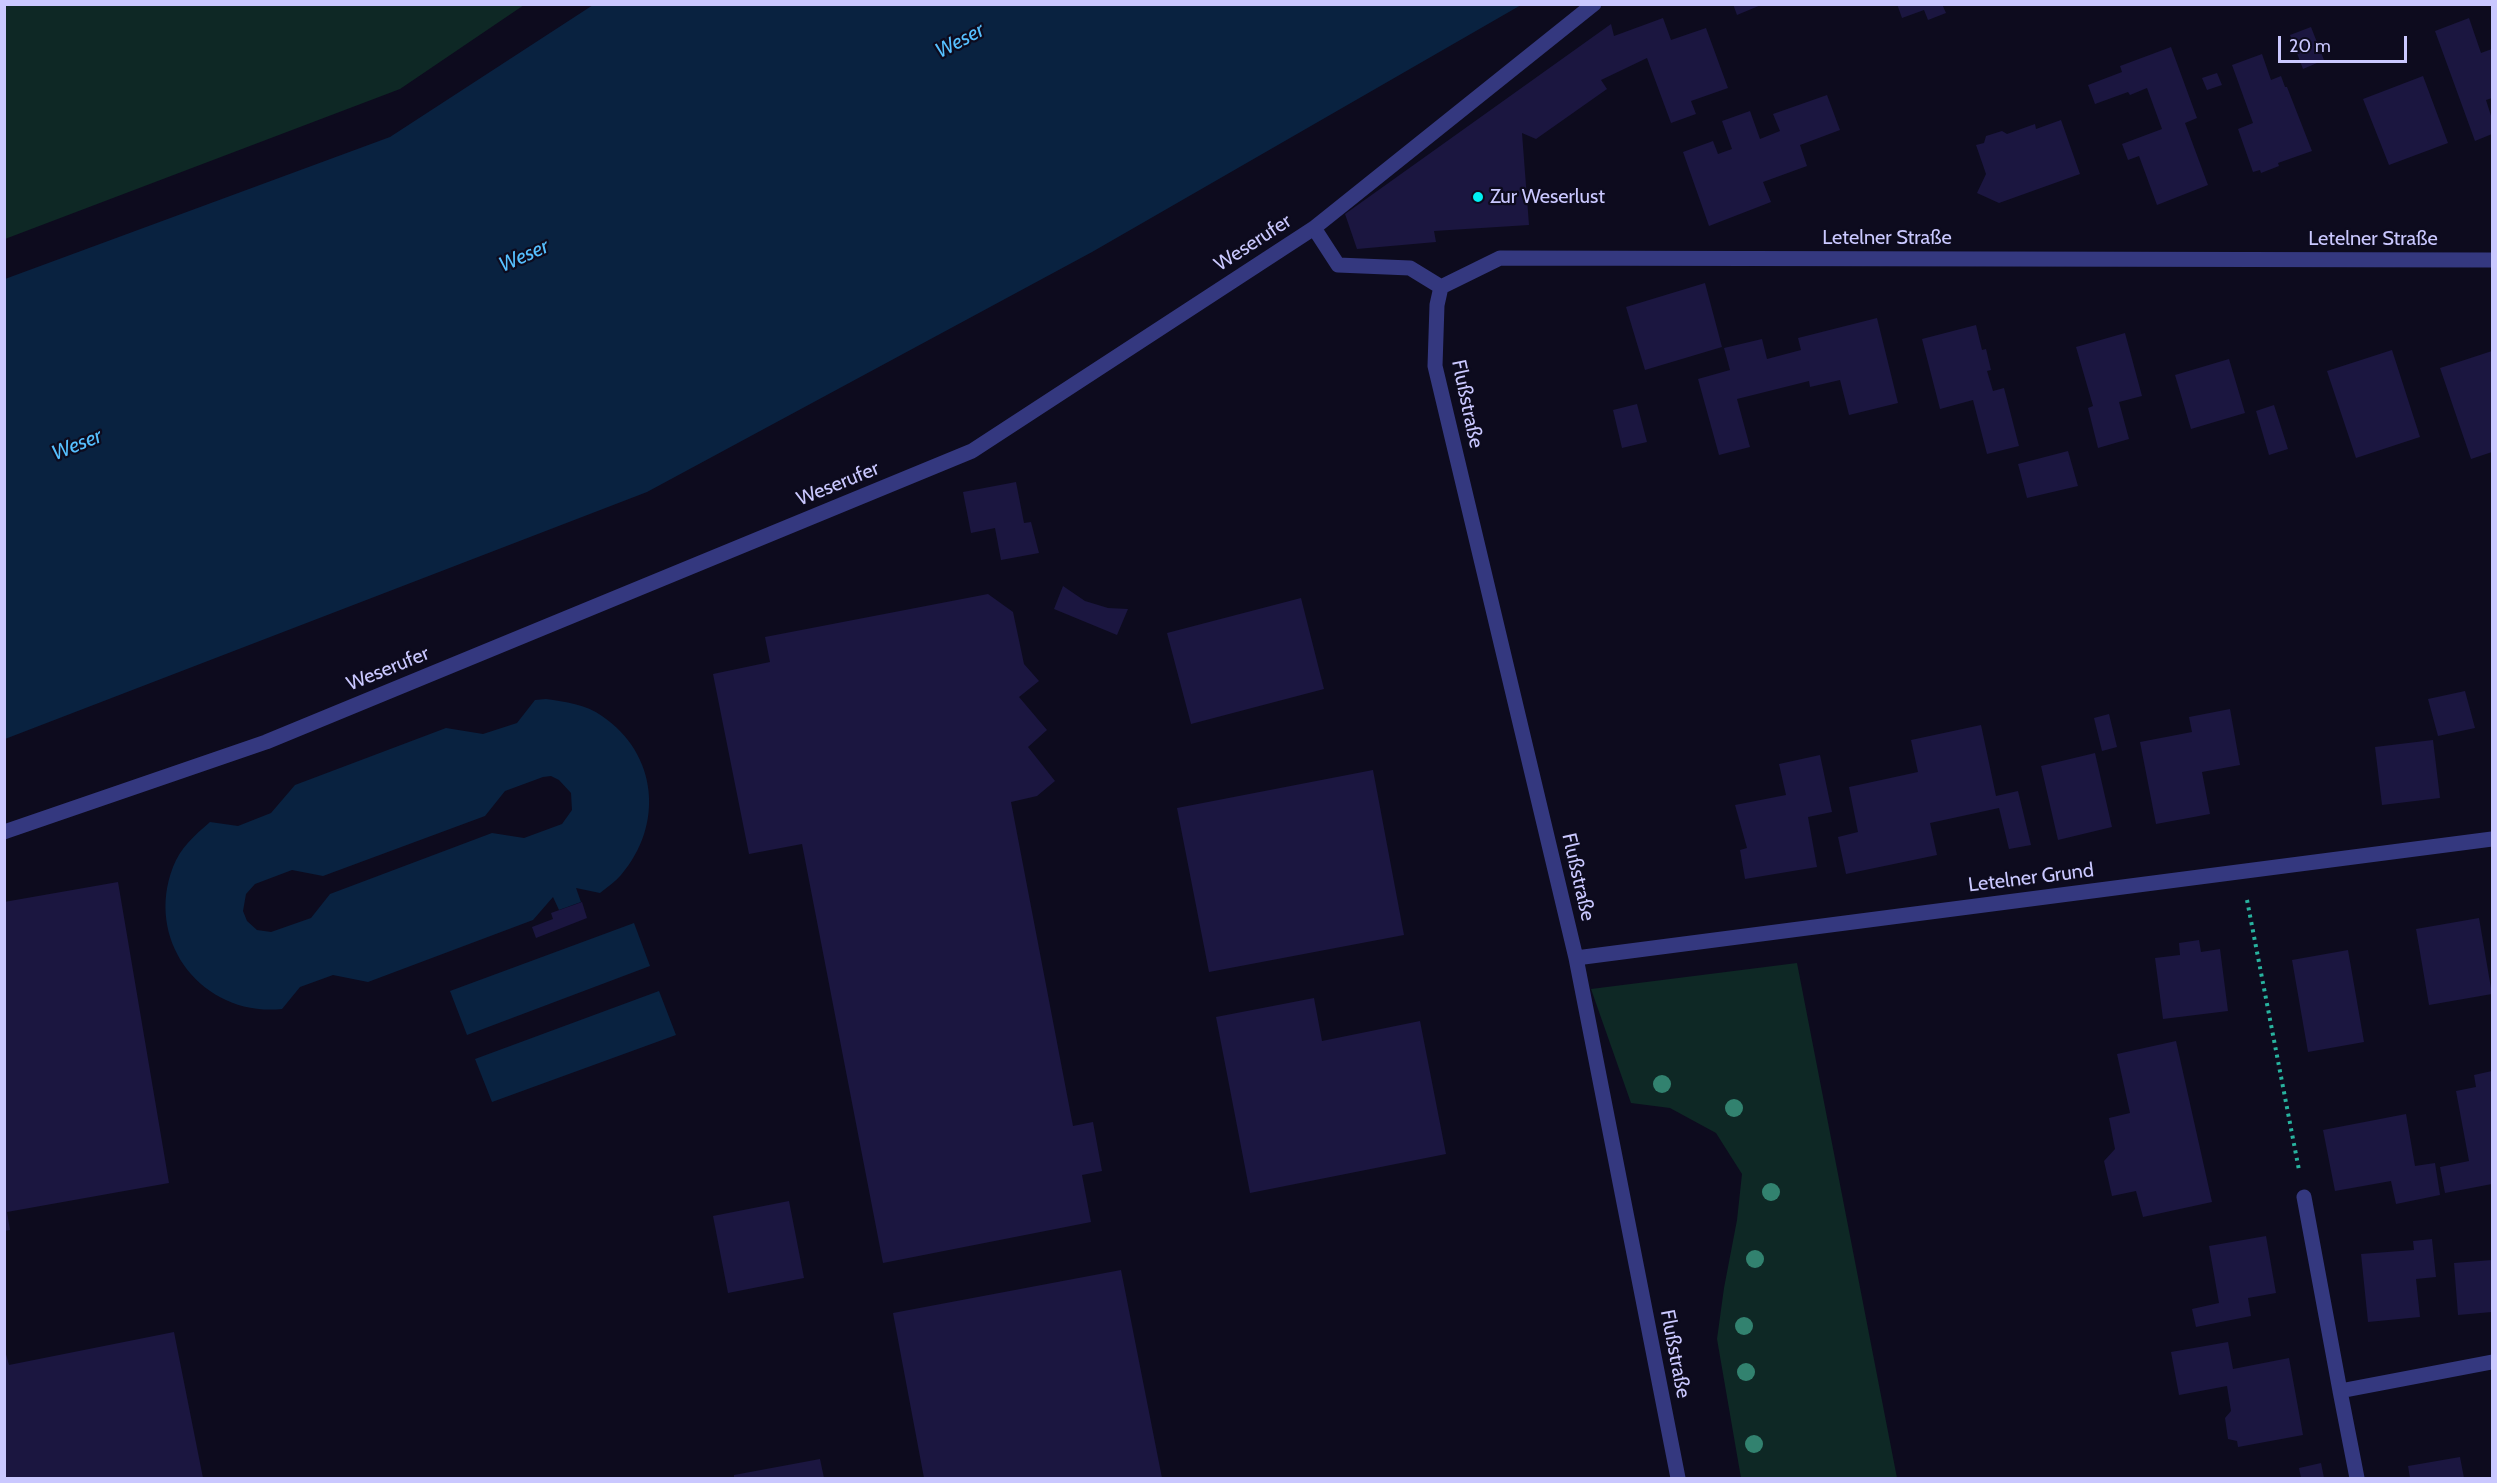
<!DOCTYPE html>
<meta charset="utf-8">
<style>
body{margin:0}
#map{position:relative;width:2497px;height:1483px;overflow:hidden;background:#0d0b1e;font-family:Cabin,sans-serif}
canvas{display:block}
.frame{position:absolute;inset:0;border:6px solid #cac8ff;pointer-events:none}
.scale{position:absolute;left:2278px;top:36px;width:129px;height:27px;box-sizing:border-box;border:3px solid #cac8ff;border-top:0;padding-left:8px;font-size:18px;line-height:21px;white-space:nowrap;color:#cac8ff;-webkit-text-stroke:4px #0d0b1e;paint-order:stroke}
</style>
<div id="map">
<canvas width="2497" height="1483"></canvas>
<div class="frame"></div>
<div class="scale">20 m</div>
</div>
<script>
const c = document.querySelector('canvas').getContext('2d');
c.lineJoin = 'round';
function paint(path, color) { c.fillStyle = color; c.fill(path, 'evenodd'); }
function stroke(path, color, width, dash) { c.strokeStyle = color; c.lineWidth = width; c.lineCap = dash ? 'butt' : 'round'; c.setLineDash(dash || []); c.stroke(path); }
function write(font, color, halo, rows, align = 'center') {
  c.font = font + ' Cabin,sans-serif'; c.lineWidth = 4.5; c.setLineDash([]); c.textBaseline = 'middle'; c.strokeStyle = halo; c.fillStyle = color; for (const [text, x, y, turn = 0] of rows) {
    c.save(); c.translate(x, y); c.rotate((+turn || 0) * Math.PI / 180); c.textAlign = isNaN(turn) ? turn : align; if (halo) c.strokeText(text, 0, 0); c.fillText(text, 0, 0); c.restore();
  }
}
paint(new Path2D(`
 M5 4H524V5L400 89 5 239Z
 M1797 963 1897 1478H1741L1717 1339 1724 1288 1737 1220 1742 1174 1716 1133 1670 1108 1631 1103 1591 989Z`), '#0e2825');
paint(new Path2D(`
 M593 5H1521L1092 252 647 492 5 739V279L390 137Z
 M546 699C565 702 586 704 602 716 658 754 664 825 621 875 615 882 607 887 600 893L576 888 581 902 559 910 553 897 533 920 368 982 333 975 300 987 282 1009C203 1017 144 942 173 867 180 848 195 835 210 822L238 826 271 813 295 785 446 728 483 734 517 723 535 700ZM551 776 559 780 571 793 572 810 562 824 524 838 492 833 330 894 311 918 271 932 257 930 247 921 243 911 246 894 255 884 292 870 323 876 485 816 505 791 543 777Z
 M634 923 650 966 467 1035 450 991Z
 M659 991 676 1035 492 1102 475 1059Z`), '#092240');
paint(new Path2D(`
 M1733 4H1761V5L1737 15Z
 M1897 4H1942L1946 13 1928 20 1924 10 1902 18Z
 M1663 18 1671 40 1706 28 1728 88 1691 101 1696 114 1671 123 1647 58 1601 80 1607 89 1536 139 1522 133 1529 225 1434 231 1436 242 1357 249 1345 214 1611 24 1614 36Z
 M2469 18 2481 53 2492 49V98L2486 100 2492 119V134L2475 141 2435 31Z
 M2311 27 2324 60 2303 69 2290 35Z
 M2171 47 2197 118 2185 123 2208 185 2157 205 2139 156 2128 160 2122 144 2162 129 2147 88 2130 95 2128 92 2095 104 2088 85 2122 72 2120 66Z
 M2262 54 2271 80 2281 76 2285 87H2287L2312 151 2278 163 2279 166 2261 173 2260 170 2253 172 2238 129 2253 123 2232 65Z
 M2217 73 2222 85 2207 90 2202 78Z
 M2423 76 2448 143 2389 165 2363 99Z
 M1827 95 1840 130 1800 145 1807 166 1763 182 1771 202 1709 226 1683 152 1713 141 1718 154 1732 149 1722 121 1750 111 1760 139 1780 131 1773 114Z
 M2061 120 2080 174 1999 203 1977 193 1986 174 1976 145 1984 143 1986 136 2002 131 2007 134 2035 124 2036 129Z
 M1705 283 1722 347 1645 370 1626 307Z
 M1877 318 1898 403 1849 415 1840 380 1810 387 1809 381 1737 399 1750 447 1719 455 1698 379 1730 370 1724 348 1762 339 1767 359 1801 350 1798 338Z
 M1976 325 1982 350 1986 349 1991 370 1987 371 1993 391 2004 388 2019 446 1987 454 1973 400 1940 409 1922 339Z
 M2125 333 2142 396 2119 402 2129 439 2098 448 2088 408 2093 406 2076 347Z
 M2392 350 2420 437 2356 458 2327 371Z
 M2492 351V452L2471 459 2440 368Z
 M2229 359 2245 413 2191 429 2175 375Z
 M1637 404 1647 442 1622 448 1613 410Z
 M2274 405 2288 449 2269 455 2256 411Z
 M2068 451 2078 486 2027 498 2018 464Z
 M1016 482 1024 523 1031 522 1039 553 1001 560 995 528 971 533 963 492Z
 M1063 586 1085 601 1108 608 1128 609 1117 635 1054 609Z
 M988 594 1013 612 1024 664 1039 681 1019 697 1047 730 1028 747 1055 781 1037 796 1011 802 1073 1126 1093 1122 1102 1171 1082 1175 1091 1222 883 1263 802 844 749 854 713 674 770 662 765 637Z
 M1301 598 1324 689 1191 724 1167 633Z
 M2465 691 2475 728 2438 736 2428 699Z
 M2230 709 2240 765 2202 772 2210 814 2156 824 2140 742 2192 732 2189 717Z
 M2109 714 2117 747 2102 751 2094 718Z
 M1981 725 1996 796 2018 791 2031 845 2009 849 1999 808 1930 823 1937 855 1846 874 1838 837 1858 832 1849 787 1918 772 1911 740Z
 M2433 740 2440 798 2382 805 2375 747Z
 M2095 753 2112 827 2058 840 2041 766Z
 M1820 755 1832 812 1808 817 1817 867 1745 879 1740 850 1747 848 1735 805 1786 795 1779 764Z
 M1373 770 1404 935 1209 972 1177 808Z
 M118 882 169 1183 7 1212 10 1230 4 1231V902Z
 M582 902 587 918 536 938 532 927 553 919 551 913Z
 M2479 918 2492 994 2429 1005 2416 929Z
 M2199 940 2201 952 2220 949 2228 1011 2163 1019 2155 958 2180 955 2179 943Z
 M2348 950 2364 1042 2308 1052 2292 960Z
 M1314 998 1322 1041 1420 1021 1446 1154 1250 1193 1216 1017Z
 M2176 1041 2212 1202 2143 1217 2136 1191 2112 1196 2104 1161 2115 1149 2109 1118 2130 1113 2117 1054Z
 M2492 1071V1184L2445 1193 2440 1167 2469 1161 2456 1091 2476 1087 2474 1075Z
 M2406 1114 2415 1166 2435 1163 2440 1195 2396 1204 2391 1181 2335 1191 2323 1130Z
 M789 1201 804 1278 728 1293 713 1216Z
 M2266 1236 2276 1293 2248 1298 2251 1316 2196 1327 2192 1309 2219 1303 2209 1246Z
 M2432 1239 2436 1277 2416 1279 2420 1317 2368 1322 2361 1254 2414 1250 2413 1241Z
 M2492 1260V1312L2458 1315 2454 1263Z
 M1121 1270 1162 1478H924L893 1313Z
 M174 1332 203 1478H4V1347L9 1365Z
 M2228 1342 2233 1369 2289 1358 2303 1435 2238 1447 2237 1441 2228 1439 2225 1418 2231 1411 2227 1386 2179 1395 2171 1352Z
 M2460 1457 2464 1478H2410L2408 1466Z
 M820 1459 824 1478H734V1475Z
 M2321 1463 2324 1478H2301L2299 1468Z`), '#1b1640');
stroke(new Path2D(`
 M2247 900 2299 1170`), '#28b39f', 4, [3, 4.5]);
stroke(new Path2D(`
 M1314 228 1338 265 1410 268 1441 287
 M1441 287 1437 305 1435 366 1576 958 1678 1478
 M1441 287 1500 258 2492 260
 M4 832 266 742 972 451 1314 228 1594 4
 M1576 958 2492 839
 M2304 1197 2340 1391
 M2357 1478 2340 1391 2492 1362`), '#34387f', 15);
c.fillStyle = '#32826f';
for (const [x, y] of [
 [1662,1084],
 [1734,1108],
 [1771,1192],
 [1755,1259],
 [1744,1326],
 [1746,1372],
 [1754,1444]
]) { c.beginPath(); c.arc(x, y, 9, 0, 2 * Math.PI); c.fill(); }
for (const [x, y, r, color] of [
 [1478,197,6,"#00f0f3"]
]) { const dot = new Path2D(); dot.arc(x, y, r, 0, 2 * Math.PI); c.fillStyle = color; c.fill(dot); stroke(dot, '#0d0b1e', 2); }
write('20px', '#cac8ff', '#0d0b1e', [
 ["Zur Weserlust",1490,197]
], 'left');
write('20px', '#cac8ff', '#0d0b1e', [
 ["Letelner Straße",1887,238],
 ["Letelner Straße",2373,239],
 ["Weserufer",1253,243,-33],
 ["Flußstraße",1467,404,78],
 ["Weserufer",838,484,-22],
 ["Weserufer",388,669,-22],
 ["Flußstraße",1578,877,77],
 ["Letelner Grund",2031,878,-7],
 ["Flußstraße",1675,1354,79]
]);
write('italic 21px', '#56c0ff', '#0d0b1e', [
 ["Weser",960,41,-28],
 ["Weser",524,256,-24],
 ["Weser",77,445,-22]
]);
</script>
